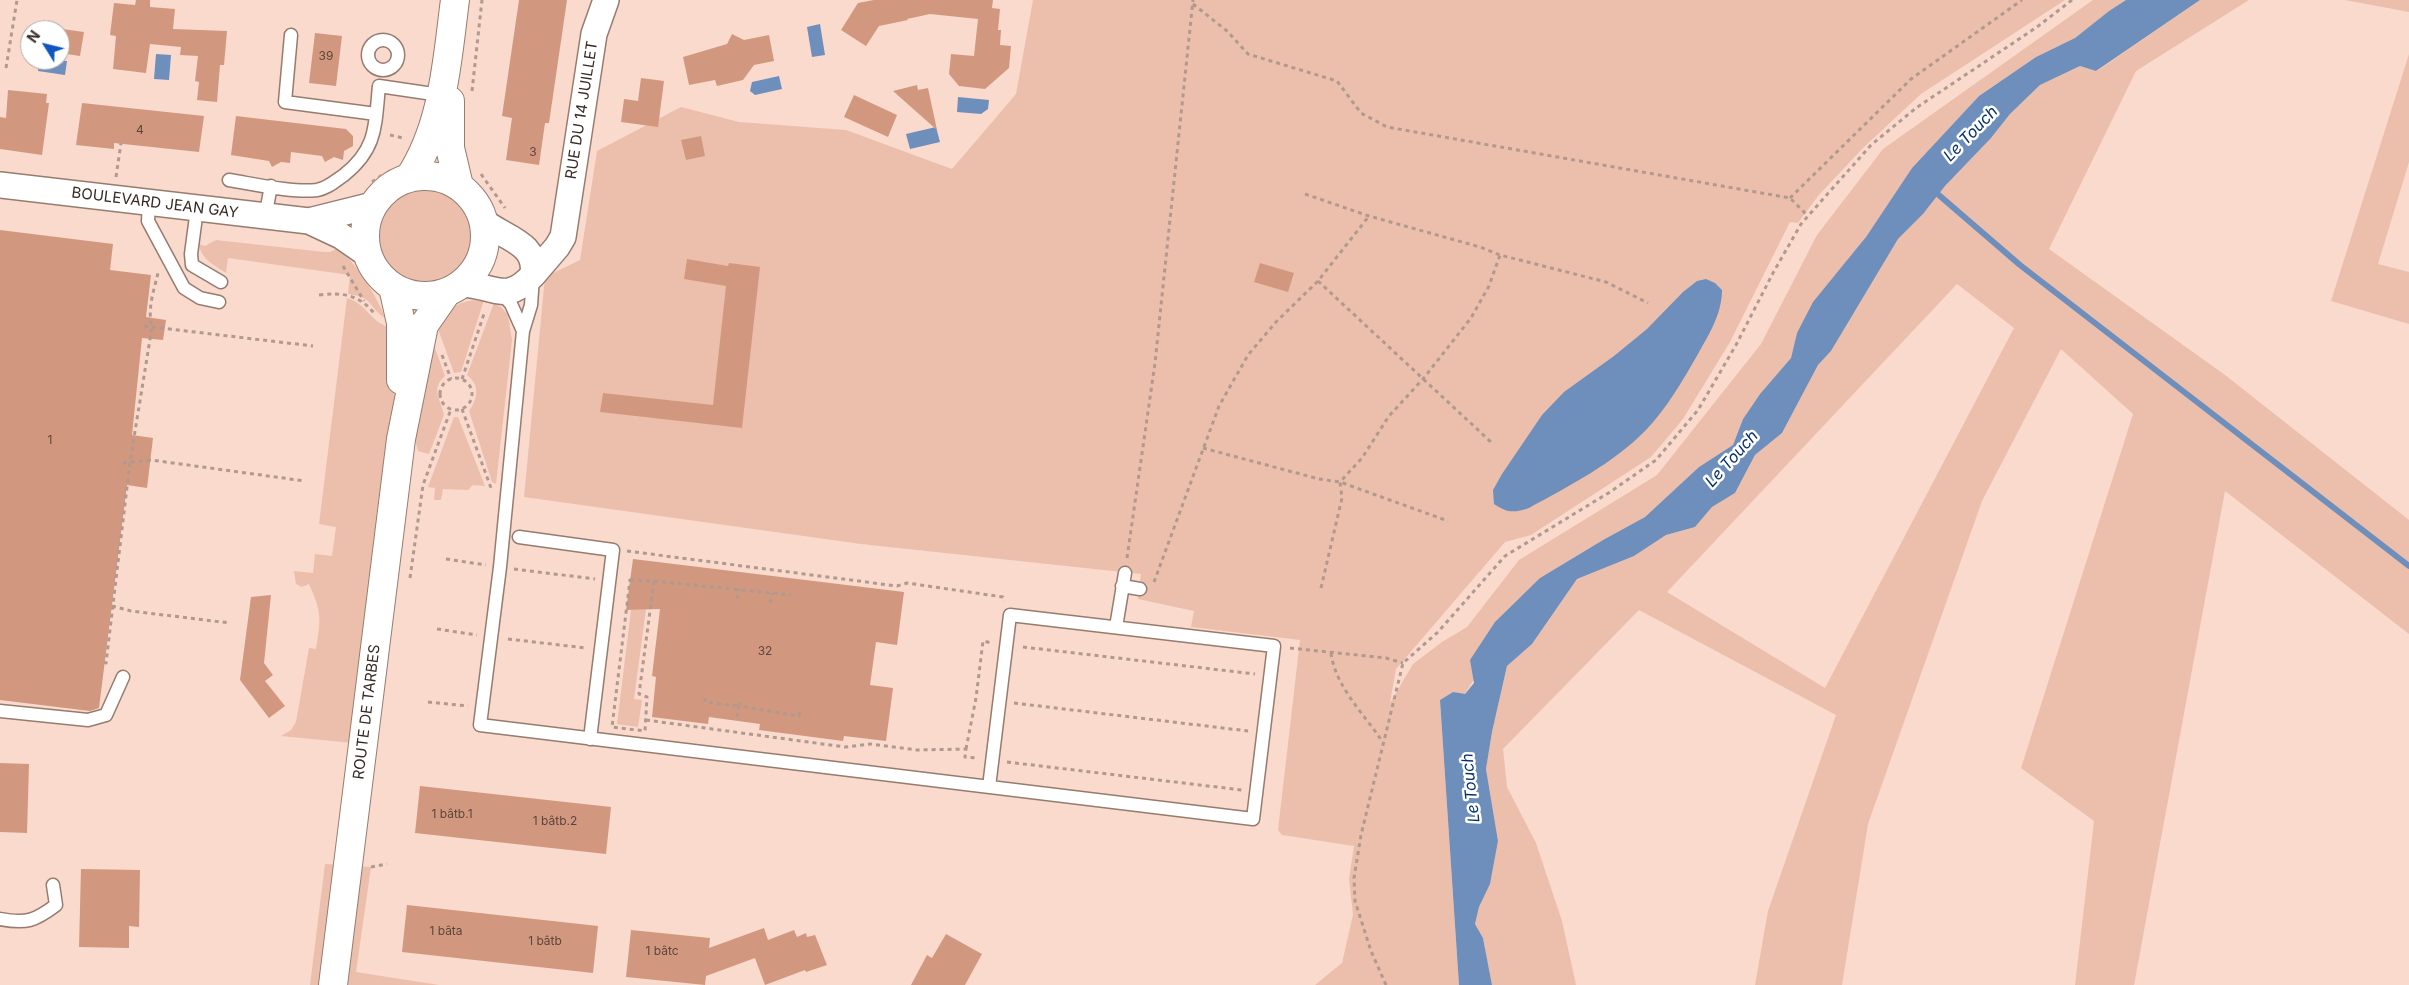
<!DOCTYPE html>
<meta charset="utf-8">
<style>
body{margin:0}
#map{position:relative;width:2409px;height:985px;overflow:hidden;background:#f9dacd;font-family:Inter,sans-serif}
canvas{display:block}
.north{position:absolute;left:20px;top:20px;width:50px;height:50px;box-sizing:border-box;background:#fff;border:1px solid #aeaaa8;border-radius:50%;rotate:306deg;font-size:14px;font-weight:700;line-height:20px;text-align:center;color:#352a25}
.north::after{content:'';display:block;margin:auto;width:18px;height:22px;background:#0f56c1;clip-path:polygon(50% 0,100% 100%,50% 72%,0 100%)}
</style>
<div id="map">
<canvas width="2409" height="985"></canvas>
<div class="north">N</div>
</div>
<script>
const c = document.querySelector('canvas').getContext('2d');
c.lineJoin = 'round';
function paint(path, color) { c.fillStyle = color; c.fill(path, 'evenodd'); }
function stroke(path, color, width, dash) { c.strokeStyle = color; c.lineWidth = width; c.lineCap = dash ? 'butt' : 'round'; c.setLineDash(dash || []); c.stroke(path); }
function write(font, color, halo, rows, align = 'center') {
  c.font = font + ' Inter,sans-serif'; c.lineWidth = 5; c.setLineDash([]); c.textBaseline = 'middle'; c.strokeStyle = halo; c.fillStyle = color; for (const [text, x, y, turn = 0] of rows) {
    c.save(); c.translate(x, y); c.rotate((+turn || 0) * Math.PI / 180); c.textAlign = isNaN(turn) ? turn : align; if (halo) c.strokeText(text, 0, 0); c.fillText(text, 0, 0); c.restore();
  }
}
paint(new Path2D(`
 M1033 0H2065L1921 94 1864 147 1818 196 1798 223 1790 222 1730 342 1683 419 1651 457 1531 535 1505 542 1396 669 1390 703 1413 664 1442 642 1467 627 1519 560 1657 475 1761 344 1817 235 1883 149 2093 0H2126L2109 11 2075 38 2036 57 1979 96 1912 168 1866 237 1797 333 1791 358 1760 394 1743 419 1733 445 1699 467 1645 517 1603 540 1540 578 1464 695 1453 692 1440 700 1459 985H1315L1342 963 1353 915 1349 879 1354 846 1282 835 1278 830 1300 640 1191 627 1194 611 1138 599 1141 574 861 544 524 497 545 277 580 260 597 151 681 107 739 122 846 130 952 169 1016 94Z
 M2200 0H2249L2136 71 2049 249 2225 375 2409 520V634L2225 491 2134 985H2075L2094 821 2021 768 2133 414 2061 349 1982 501 1868 824 1842 985H1755L1768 911 1836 715 1639 610 1503 749 1507 787 1536 843 1562 921 1576 985H1492L1483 938 1475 924 1479 907 1490 884 1498 841 1486 769 1492 732 1507 666 1532 644 1577 579 1634 556 1666 535 1695 527 1712 507 1735 493 1755 455 1782 433 1818 365 1831 351 1898 239 1923 214 1945 186 1991 138 2010 114 2040 85 2080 66 2097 71ZM1957 284 2014 328 1825 688 1667 592Z
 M2345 0H2409V12Z
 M2409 54V162L2378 264 2409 272V324L2331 301Z
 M379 236a46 46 0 1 1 92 0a46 46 0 1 1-92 0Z
 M216 240 324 252H330L338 248C356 263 377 296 385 318 368 307 374 297 348 294L350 275 228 258 226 273C214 265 201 259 199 244L205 246Z
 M347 298C368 304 370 324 393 328L397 378 353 743 281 736 291 730 296 722 309 648 316 649C321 618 322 613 309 584L302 587 296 584 294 571 313 573 315 554 332 556 336 527 319 524Z
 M479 299 484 300 461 372 454 373 437 326C453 305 453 304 479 299Z
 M494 303 501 307 508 315 512 340 496 484 492 482 469 411C478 398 480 385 467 375Z
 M432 340 445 376C430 389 441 400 444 415L429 454 418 451 413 432Z
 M454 417H458L485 486 473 485 468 490 443 489 441 500H434L435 488 428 487Z
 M646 609 634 699 642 700 638 727 617 724 631 610Z
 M325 864 371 867 356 972 439 985H310Z`), '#ecbfac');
paint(new Path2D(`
 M2126 0H2200L2096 71 2080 66 2040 85 2010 114 1991 138 1945 186 1923 214 1898 239 1831 351 1818 365 1782 433 1755 455 1735 493 1712 507 1695 527 1666 535 1634 556 1577 579 1532 644 1507 666 1492 732 1486 769 1498 841 1490 884 1479 907 1475 924 1483 938 1492 985H1459L1440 700 1453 692 1465 694 1474 683 1470 660 1495 622 1540 578 1603 540 1645 517 1699 467 1733 445 1743 419 1760 394 1791 358 1797 333 1813 302 1866 237 1912 168 1979 96 2036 57 2075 38 2109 11Z
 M820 24 825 55 812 57 807 27Z
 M156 54 171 55 169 80 154 79Z
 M39 60 67 61 65 75 38 71Z
 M779 76 782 89 755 95 750 91 752 82Z
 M958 97 989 100 988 109 981 114 957 112Z
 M936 127 940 142 910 149 906 134Z
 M1706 279 1715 283 1722 290C1722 314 1709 334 1698 354 1683 380 1667 408 1646 430 1614 463 1569 486 1529 508 1514 513 1507 513 1494 504L1493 490 1502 474 1542 415 1564 392 1614 356 1647 329 1683 292 1697 281Z`), '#6e8ebc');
stroke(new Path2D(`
 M1933 190 2020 265 2409 566`), '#6e8ebc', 6);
paint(new Path2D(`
 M136 0H150V7L175 9 173 29 227 31 224 65H220L217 102 197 100 199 82 195 81 198 56 180 55 181 47 150 44 146 73 113 69 116 36 110 35 114 3 135 5Z
 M519 0H567L549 123H545L539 165 506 160 512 118 502 116Z
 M874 0H993L992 8 1000 9 998 30H1001L1000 45 1011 46 1009 68 985 89 959 86 949 74 951 54 974 56 978 19 930 14 907 19 908 20 879 26 866 46 841 30 858 3Z
 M33 25 84 32 80 56 60 53V30H32Z
 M315 33 342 36 336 86 309 83Z
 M732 34 744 40 769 35 774 61 754 65 743 80 717 86 715 80 689 85 683 57 727 44Z
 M641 78 664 81 658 127 621 122 624 99 638 101Z
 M917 85 918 90 928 88 937 130 893 91Z
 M8 90 47 94 46 103H49L42 155 0 149V117L6 118Z
 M854 95 897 115 888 137 844 117Z
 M82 103 204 116 199 152 114 143V149L76 145Z
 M236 116 346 129 353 136V146L344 151 343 160 334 157 325 162 322 156 291 152 290 163 281 162 272 167 269 161 231 155Z
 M701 136 705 156 686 160 681 140Z
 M0 230 113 244 110 270 151 275 146 317 166 320 163 340 142 338 132 435 153 438 147 488 127 485 99 708 90 711 0 700Z
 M687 259 728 266 729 263 760 267 742 428 600 412 603 393 713 405 726 286 684 279Z
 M1260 263 1294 273 1288 292 1254 282Z
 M633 559 904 592 897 645 876 642 870 685 893 688 886 741 844 736 843 741 759 730 760 724 709 717 708 724 652 717 656 677 652 676 660 609 626 610Z
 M271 595 264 663 273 675 265 681 285 706 269 718 240 680 251 597Z
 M0 763 29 764 27 833 0 832Z
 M420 786 611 807 606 854 415 833Z
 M81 869 140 870 139 927 129 926V948L79 947Z
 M407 905 598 926 593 973 402 952Z
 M764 928 768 940 794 930 797 937 806 933 807 937 815 935 827 965 806 972 805 970 765 985 755 958 706 976 705 985 626 977 631 930 710 938 709 948Z
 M946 934 982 954 965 985H911L927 955 932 958Z`), '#d2987f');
const lane = new Path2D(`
 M291 35 285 102 376 114
 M368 55a15 15 0 1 1 30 0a15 15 0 1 1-30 0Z
 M229 180C254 184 293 193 317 190 328 188 335 181 344 175 377 149 375 126 379 86L440 95
 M149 203 148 221 184 288 200 298 219 302
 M197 209 191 254 192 265 221 282
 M265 217 271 186
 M533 277 531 305 523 331 500 567 480 725 1253 819 1274 646 1010 615 989 787
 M500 292 511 304 523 331
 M519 537 613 550 590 739
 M1122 586 1140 589
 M1116 627 1125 573
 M0 711 88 720 106 715 123 677
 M0 919C26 924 35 921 56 905L53 885`);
const street = new Path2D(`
 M0 185 309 221 373 205
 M309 221 341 236 367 254
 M533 275 557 247 563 237 594 34 606 0
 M461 284C495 285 505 305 533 275 538 242 503 238 483 221`);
const primary = new Path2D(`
 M450 101V148L459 186
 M365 236a60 60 0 1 1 120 0a60 60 0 1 1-120 0Z
 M409 178C444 125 447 60 455 0
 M393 287 401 323V380
 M333 985 401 439 424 325 447 292`);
stroke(lane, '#967b6f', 15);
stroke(street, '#967b6f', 28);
stroke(primary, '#967b6f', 30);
stroke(new Path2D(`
 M1193 4 1227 31 1248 54 1337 81 1361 113 1387 127 1790 198 1808 216
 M6 68 17 0
 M472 91 482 0
 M390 135 403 138
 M481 174 505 208
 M116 177 121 143
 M372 182 385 173
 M1305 194 1369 216 1480 247 1500 255 1606 282 1648 303
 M1790 198 1911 79 2022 0
 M343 266 364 301
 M1318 281 1492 443
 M319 295C343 292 359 295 374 313
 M144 326 313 346
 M442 355 451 379
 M440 394a16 16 0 1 1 32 0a16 16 0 1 1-32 0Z
 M462 379 485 311
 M462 409 491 488
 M1203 448 1319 479 1340 482 1448 521
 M123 463 151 460 305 481
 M627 551 897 586 907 583 1003 597 1005 601
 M1127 558 1155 363 1193 0
 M446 559 486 565
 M514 569 595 579
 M410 578 423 485 451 409
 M630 580 654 581 639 694 647 697 645 731 612 727Z
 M654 581 791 595
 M1154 582 1219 406 1248 355 1276 322 1318 281 1369 216
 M1321 588 1342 498 1340 482 1362 458 1389 416 1423 379 1471 318 1489 286 1500 255
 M737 599 739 589
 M770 603 772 593
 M112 606 131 611 230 623
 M437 629 477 635
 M508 639 586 648
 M1023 647 1255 674
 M1290 648 1386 658 1403 663
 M1331 653C1335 686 1364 714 1382 741
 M104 662 106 663 130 462 152 327C147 309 154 290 158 273
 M705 698V702L739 706 740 702
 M428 702 468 706
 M1014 703 1248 731
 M737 717 739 706 799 716 800 710
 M646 720 845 747 871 744 917 750 966 749 965 757 976 758
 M966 749 976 698 983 641 992 643
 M1007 762 1242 790
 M371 867 387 864
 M1386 985 1371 951 1355 901 1354 878 1361 835 1403 663 1438 632 1505 556 1610 492 1656 460 1698 410 1736 345 1773 273 1801 224 1871 145 1916 108 2037 27 2072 0`), '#b1998f', 3, [4, 4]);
stroke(lane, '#fff', 12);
stroke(street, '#fff', 25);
stroke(primary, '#fff', 28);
write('12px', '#5c463c', null, [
 ["39",326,56],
 ["4",140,130],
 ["3",533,152],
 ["1",50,440],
 ["32",765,651],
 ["1 bâtb.1",452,814],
 ["1 bâtb.2",555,821],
 ["1 bâta",446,931],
 ["1 bâtb",545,941],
 ["1 bâtc",662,951]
]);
write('15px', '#352a25', '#fff', [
 ["RUE DU 14 JUILLET",582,110,-81],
 ["BOULEVARD JEAN GAY",155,203,7],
 ["ROUTE DE TARBES",367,712,-83]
]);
write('italic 16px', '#053068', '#fff', [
 ["Le Touch",1971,134,-46],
 ["Le Touch",1732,459,-48],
 ["Le Touch",1471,788,-96]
]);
</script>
